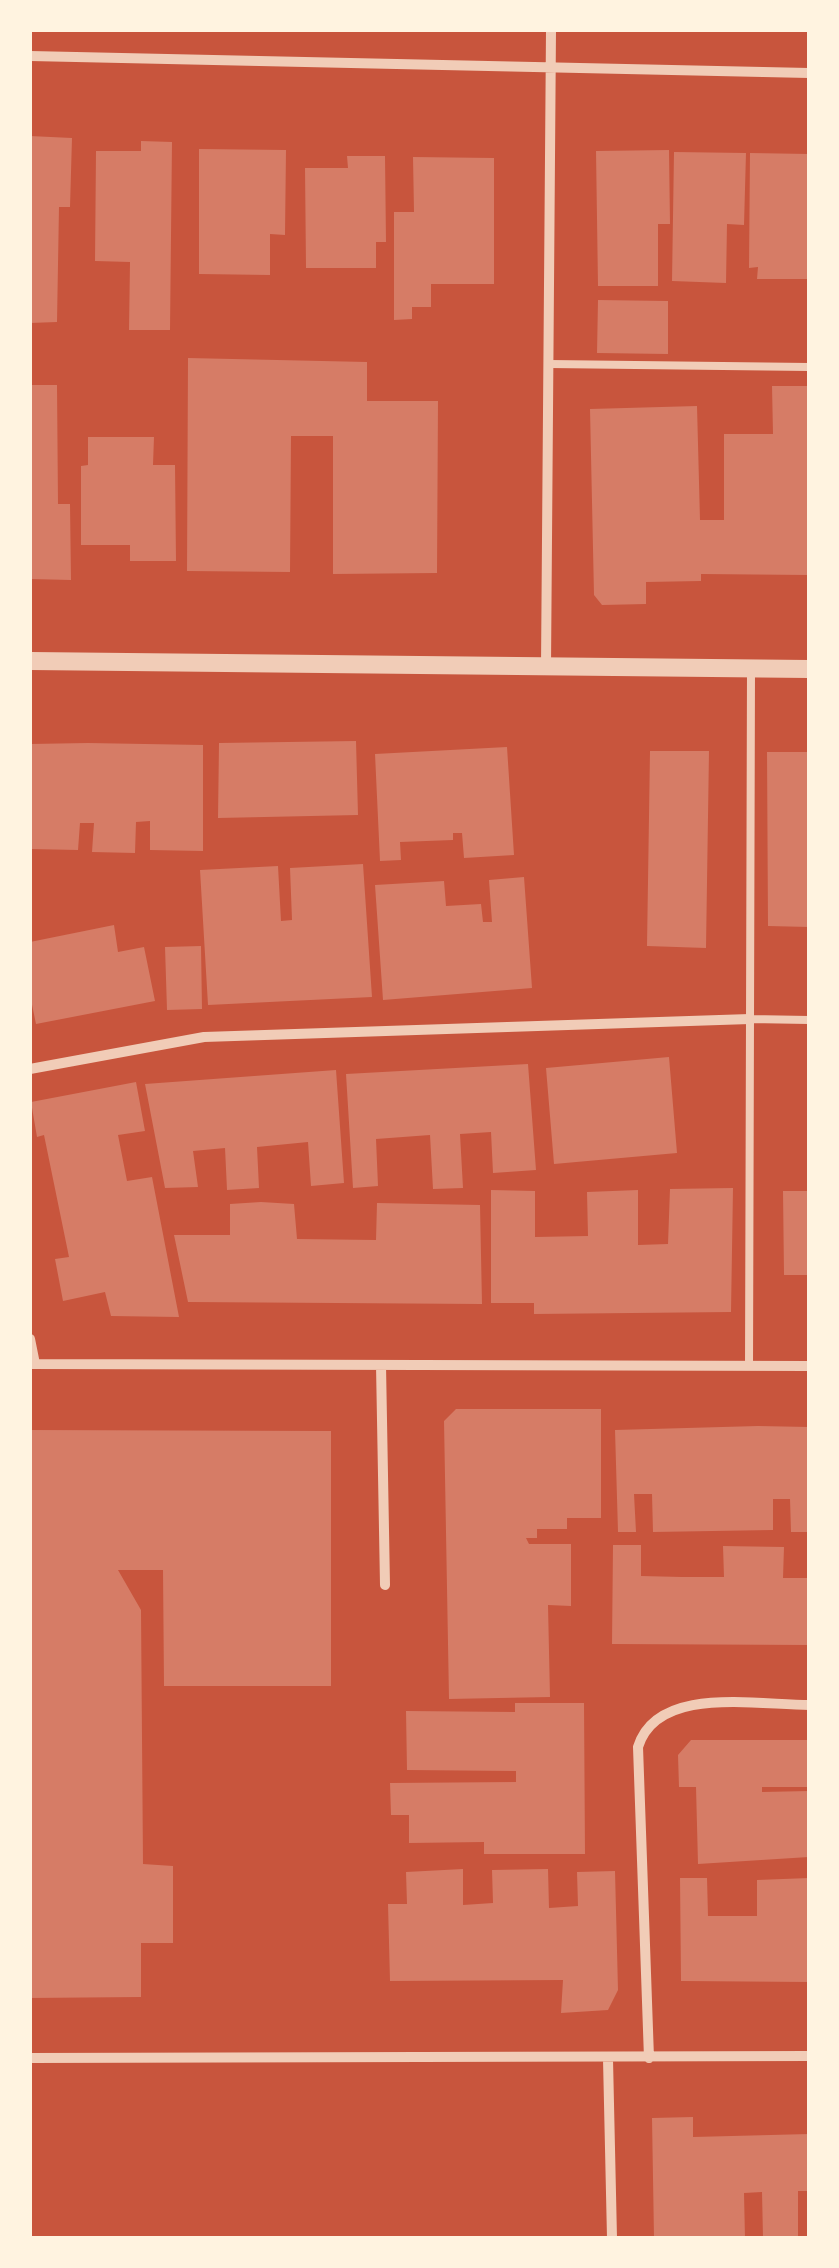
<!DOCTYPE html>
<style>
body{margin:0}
#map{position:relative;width:839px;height:2268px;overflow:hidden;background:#c8553d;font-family:"Asap Condensed",sans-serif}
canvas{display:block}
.frame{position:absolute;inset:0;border:32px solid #fff3e0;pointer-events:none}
</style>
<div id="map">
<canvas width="839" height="2268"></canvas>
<div class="frame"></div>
</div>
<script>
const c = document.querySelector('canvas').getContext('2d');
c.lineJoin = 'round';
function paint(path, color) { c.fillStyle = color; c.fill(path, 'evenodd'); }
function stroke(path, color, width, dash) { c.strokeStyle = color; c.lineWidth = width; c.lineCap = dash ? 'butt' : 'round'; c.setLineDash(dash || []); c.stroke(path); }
paint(new Path2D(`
 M30 136 72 138 70 207H59L57 322 30 323Z
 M141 141 172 142 170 330H129L130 262 95 261 96 151H141Z
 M199 149 286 150 285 235 270 234V275L199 274Z
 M669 150 670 224H658V286H598L596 151Z
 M674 152 746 153 744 225 727 224 726 283 672 281Z
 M750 153 809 154V279H757L758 267 749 268Z
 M347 156H385L386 242H376V268H306L305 168H348Z
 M413 157 494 158V284H431V307H412V319L394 320V212H414Z
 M598 300 668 301V354L597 353Z
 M188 358 367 362V401H438L437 573 333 574V436H291L290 572 187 571Z
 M30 385H57L58 504H70L71 580 30 579Z
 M772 386H808V575L701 574V581L646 582V604L602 605 594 595 590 409 697 406 700 520H724V434H773Z
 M88 437H154L153 465H175L176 561H130V545H81V466L88 465Z
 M356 741 358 815 218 818 219 743Z
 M88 743 203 745V851L150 850V821L136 822 135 853 92 852 94 823H80L78 850 30 849V744Z
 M507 747 514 855 464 858 462 833H453V840L400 842 401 860 380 861 375 754Z
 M650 751H709L706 948 647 946Z
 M767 752H809V927L768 926Z
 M363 864 372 997 208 1005 200 870 278 866 281 921 292 920 290 868Z
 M524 877 532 988 383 1000 375 885 444 881 446 906 481 904 483 922H492L489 880Z
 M114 925 118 952 144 947 155 1001 36 1024 30 995V942Z
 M201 946 202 1009 167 1010 165 947Z
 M669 1057 677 1153 554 1164 546 1068Z
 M528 1064 536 1170 493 1173 491 1132 460 1134 463 1188 433 1189 430 1135 376 1139 378 1186 353 1188 346 1074Z
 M336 1070 344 1183 311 1186 308 1142 257 1147 259 1188 227 1190 225 1148 193 1151 198 1187 165 1188 145 1084Z
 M136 1082 145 1131 118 1135 127 1181 152 1177 179 1317 111 1316 105 1292 63 1301 55 1259 69 1257 44 1135 37 1137 31 1102Z
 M733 1188 731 1312 534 1314V1303H491V1190L535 1191V1237L588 1236 587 1192 638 1190V1245L668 1244 670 1189Z
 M783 1191H809V1275H784Z
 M261 1202 294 1204 297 1239 376 1240 377 1203 480 1205 482 1304 188 1302 174 1235H230V1204Z
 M456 1409H601V1518H567V1529H537V1538H526L529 1544H571V1606L548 1605 550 1697 449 1699 444 1421Z
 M758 1426 809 1427V1532H791L790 1499H773V1530L653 1532 652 1494H634L636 1532H618L615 1430Z
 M30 1430 331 1431V1686H164L163 1570H118L141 1610 143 1864 173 1866V1943H141V1997L30 1998Z
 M613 1545H641V1576L682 1577H724L723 1546 784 1547 783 1578H809V1645L612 1644Z
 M515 1703H584L585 1854H484V1842L409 1843V1815H391L390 1783 516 1782V1771L407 1770 406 1711 515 1712Z
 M691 1740H809V1787H762V1792L809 1791V1857L698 1864 696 1787H679L678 1755Z
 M463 1869V1905L493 1903 492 1870 548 1869 549 1908 578 1906 577 1872 615 1871 618 1990 608 2010 561 2013 563 1980 390 1981 388 1904H407L406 1872Z
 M680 1878H707L708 1916H757V1880L809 1878V1982L681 1981Z
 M693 2117V2137L809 2134V2191H798V2238H763L762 2192 744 2193 745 2238H654L652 2118Z`), '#d67c66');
stroke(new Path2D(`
 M549 364 809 367
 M750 1019 809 1020
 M749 1365 751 670`), '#f1ccb7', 8);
stroke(new Path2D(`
 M30 56 809 73
 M546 666 551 30
 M30 1069 204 1037 750 1019
 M30 1339 35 1364
 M30 1364 809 1366
 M381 1365 385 1585
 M30 2058 809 2056
 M649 2058 638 1747C657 1685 756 1705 809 1705
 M608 2059 612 2238`), '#f1ccb7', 10);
stroke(new Path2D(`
 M30 661 809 669`), '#f1ccb7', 18);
</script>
